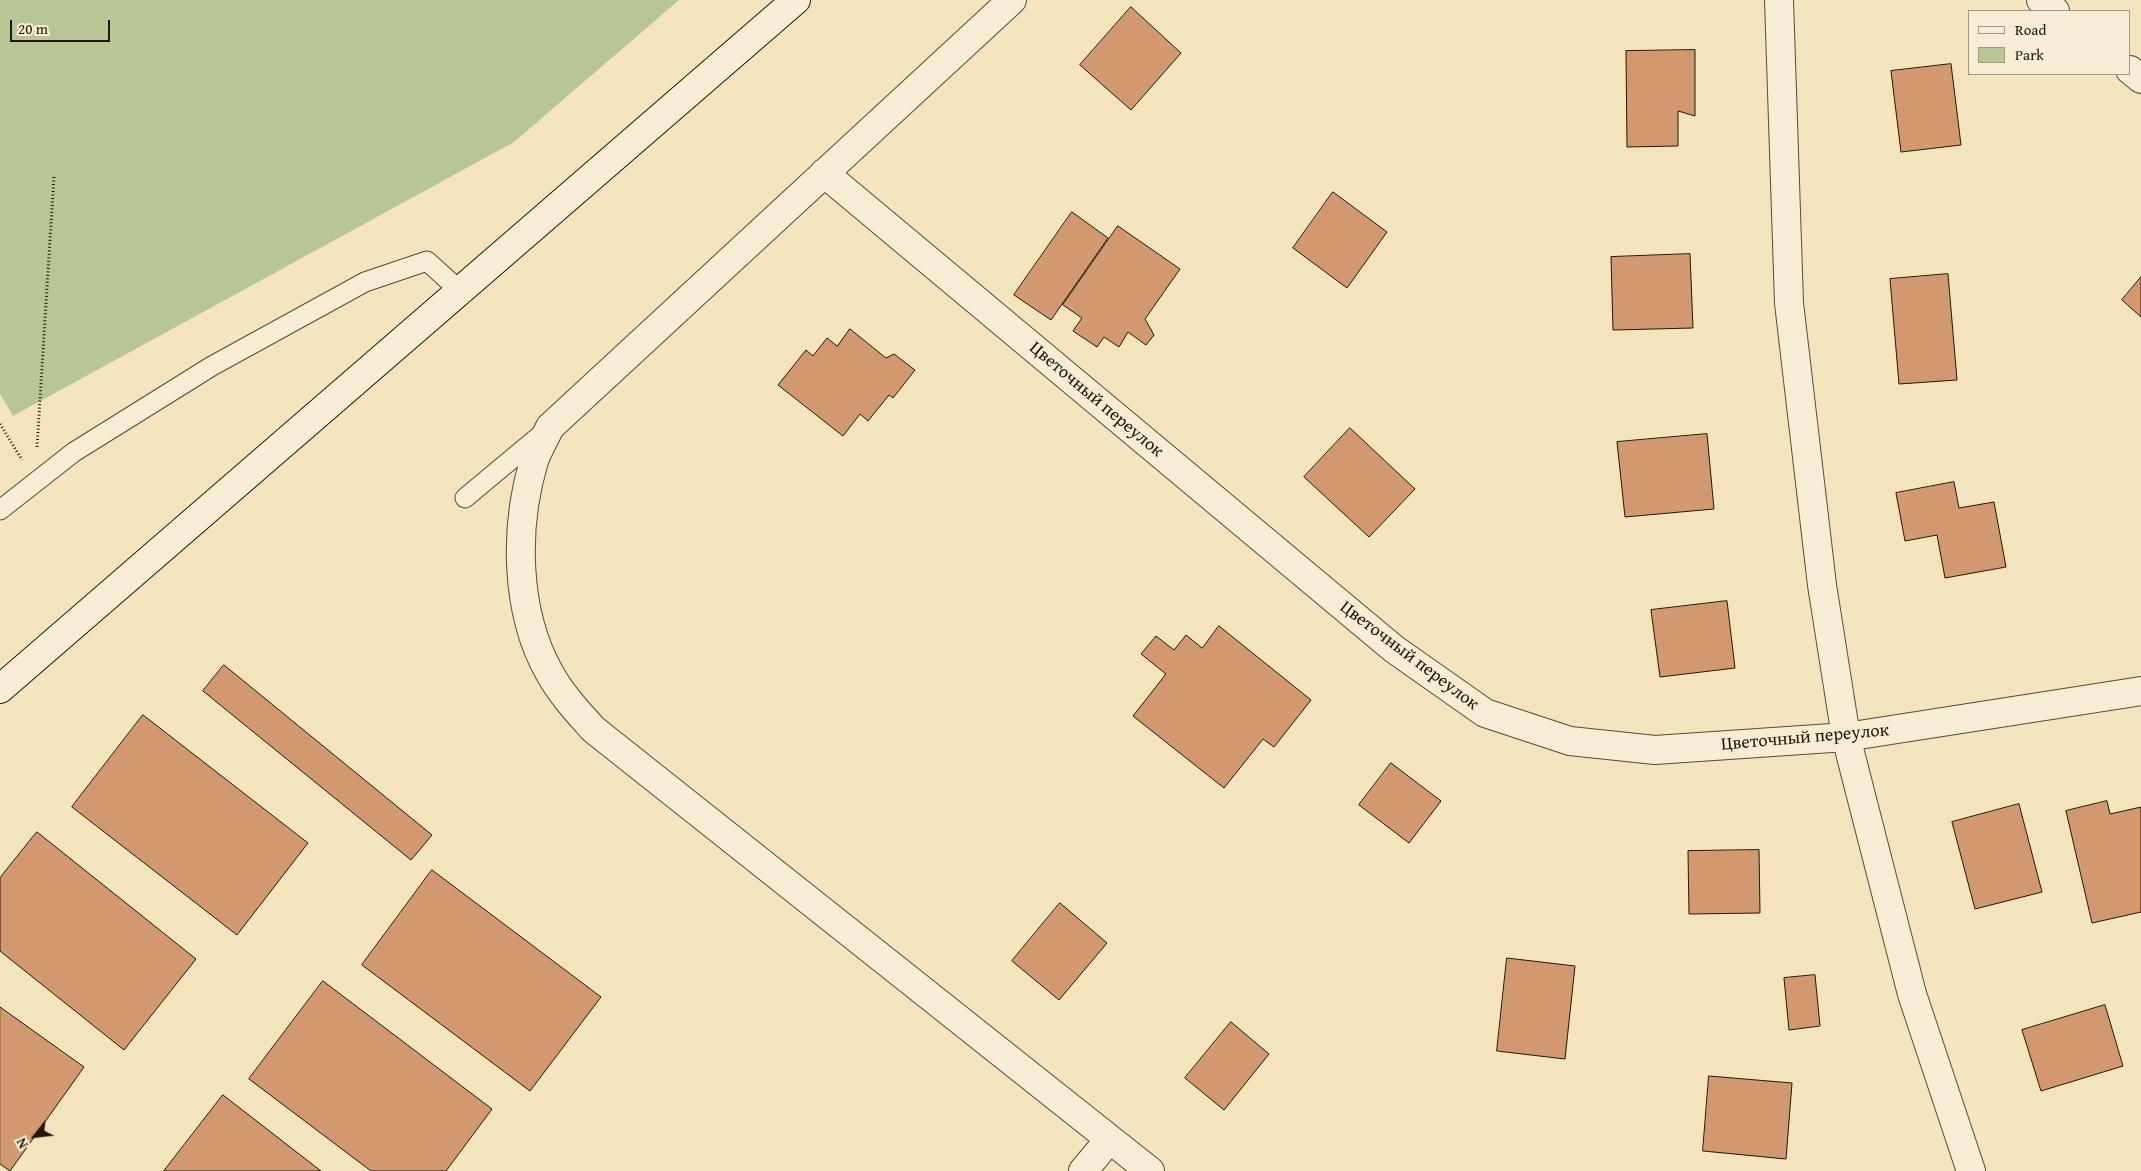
<!DOCTYPE html>
<meta charset="utf-8">
<style>
body{margin:0}
#map{position:relative;width:2141px;height:1171px;overflow:hidden;background:#f3e4be;font-family:"Gentium Book Plus",serif}
canvas{display:block}
.legend{position:absolute;left:1968px;top:10px;width:162px;height:65px;box-sizing:border-box;background:#f7edd5;border:1px solid #a39783;margin:0;padding:6px 9px;list-style:none;font-size:15px;color:#241507}
.legend li{display:flex;align-items:center;gap:10px;height:25px}
.legend b{width:25px;border:1px solid #a39783}
.north{position:absolute;left:10px;top:1111px;width:50px;height:50px;-webkit-text-stroke:4px #f7edd5;paint-order:stroke;rotate:241deg;font-size:14px;font-weight:700;line-height:20px;text-align:center;color:#241507}
.north::after{content:'';display:block;margin:auto;width:18px;height:22px;background:#241507;clip-path:polygon(50% 0,100% 100%,50% 72%,0 100%)}
.scale{position:absolute;left:10px;top:20px;width:100px;height:22px;box-sizing:border-box;border:2px solid #241507;border-top:0;padding-left:6px;font-size:15px;line-height:18px;white-space:nowrap;color:#241507;-webkit-text-stroke:4px #f7edd5;paint-order:stroke}
</style>
<div id="map">
<canvas width="2141" height="1171"></canvas>
<ul class="legend">
<li><b style="height:6px;background:#f7edd5"></b>Road</li>
<li><b style="height:14px;background:#b8c594"></b>Park</li>
</ul>
<div class="north">N</div>
<div class="scale">20 m</div>
</div>
<script>
const c = document.querySelector('canvas').getContext('2d');
c.lineJoin = 'round';
function paint(path, color) { c.fillStyle = color; c.fill(path, 'evenodd'); }
function stroke(path, color, width, dash) { c.strokeStyle = color; c.lineWidth = width; c.lineCap = dash ? 'butt' : 'round'; c.setLineDash(dash || []); c.stroke(path); }
function write(font, color, halo, rows, align = 'center') {
  c.font = font + ' "Gentium Book Plus",serif'; c.lineWidth = 4; c.setLineDash([]); c.textBaseline = 'middle'; c.strokeStyle = halo; c.fillStyle = color; for (const [text, x, y, turn = 0] of rows) {
    c.save(); c.translate(x, y); c.rotate((+turn || 0) * Math.PI / 180); c.textAlign = isNaN(turn) ? turn : align; if (halo) c.strokeText(text, 0, 0); c.fillText(text, 0, 0); c.restore();
  }
}
paint(new Path2D(`
 M0 0H679L514 142 13 416 0 394Z`), '#b8c594');
const building = new Path2D(`
 M1131 7 1181 53 1131 110 1080 65Z
 M1695 50V116L1678 111V146L1627 147 1626 51Z
 M1951 64 1961 145 1901 152 1891 71Z
 M1333 192 1387 232 1347 288 1293 248Z
 M1072 212 1108 238 1051 320 1014 295Z
 M1118 226 1180 269 1145 319 1154 335 1146 345 1128 332 1119 347 1104 337 1097 347 1073 331 1082 318 1063 305Z
 M1690 254 1693 328 1613 330 1611 257Z
 M1948 274 1957 380 1899 384 1890 279Z
 M2141 277V317L2122 300Z
 M850 329 886 358 894 354 915 370 893 398 889 395 868 421 860 414 843 436 778 385 806 350 813 356 827 338 837 346Z
 M1350 428 1415 489 1369 537 1304 477Z
 M1707 434 1714 509 1625 517 1617 442Z
 M1954 482 1959 508 1994 502 2006 567 1945 578 1937 535 1905 541 1896 493Z
 M1727 601 1735 668 1660 677 1651 610Z
 M1219 626 1311 700 1274 747 1263 739 1224 788 1133 716 1166 674 1141 654 1156 636 1174 650 1186 635 1202 648Z
 M224 665 432 835 411 860 203 691Z
 M143 715 308 843 237 935 72 807Z
 M1391 763 1441 801 1409 843 1359 805Z
 M2107 801 2110 814 2141 807V912L2092 923 2066 811Z
 M2019 804 2042 892 1975 909 1952 822Z
 M37 832 196 959 124 1050 0 951V878Z
 M1759 850 1760 913 1689 914 1688 851Z
 M432 870 601 997 530 1091 362 965Z
 M1060 903 1107 943 1059 1000 1012 961Z
 M1507 958 1575 966 1565 1059 1497 1051Z
 M1815 975 1820 1026 1789 1030 1784 978Z
 M323 981 492 1109 446 1171H371L249 1079Z
 M2105 1005 2123 1066 2041 1091 2022 1030Z
 M0 1007 84 1067 10 1171 0 1164Z
 M1231 1022 1269 1054 1224 1110 1185 1078Z
 M1709 1076 1792 1083 1786 1159 1703 1151Z
 M223 1095 321 1171H164Z`);
paint(building, '#d29970');
stroke(building, '#241507', 1);
const lane = new Path2D(`
 M465 498 543 433
 M0 510 74 452 212 366 365 282 427 261 460 291`);
const street = new Path2D(`
 M1012 0 550 427C545 438 538 449 534 461 514 527 515 611 549 672 561 694 577 711 593 729L1150 1171
 M1779 0 1789 303 1822 585 1846 737 1912 994 1971 1171
 M2041 0 2055 11
 M2130 70 2141 79
 M824 173 1394 649 1485 713 1570 741 1655 750 1846 737 2141 691
 M1083 1171 1109 1140`);
const secondary = new Path2D(`
 M0 689 796 0`);
stroke(lane, '#584935', 21);
stroke(street, '#584935', 30);
stroke(secondary, '#241507', 30);
stroke(new Path2D(`
 M0 424 22 460
 M37 447 54 176`), '#241507', 3, [1, 2.5]);
stroke(lane, '#f7edd5', 19);
stroke(street, '#f7edd5', 28);
stroke(secondary, '#f7edd5', 28);
write('18px', '#241507', '#f7edd5', [
 ["Цветочный переулок",1096,400,40],
 ["Цветочный переулок",1409,656,37],
 ["Цветочный переулок",1805,738,-5]
]);
</script>
